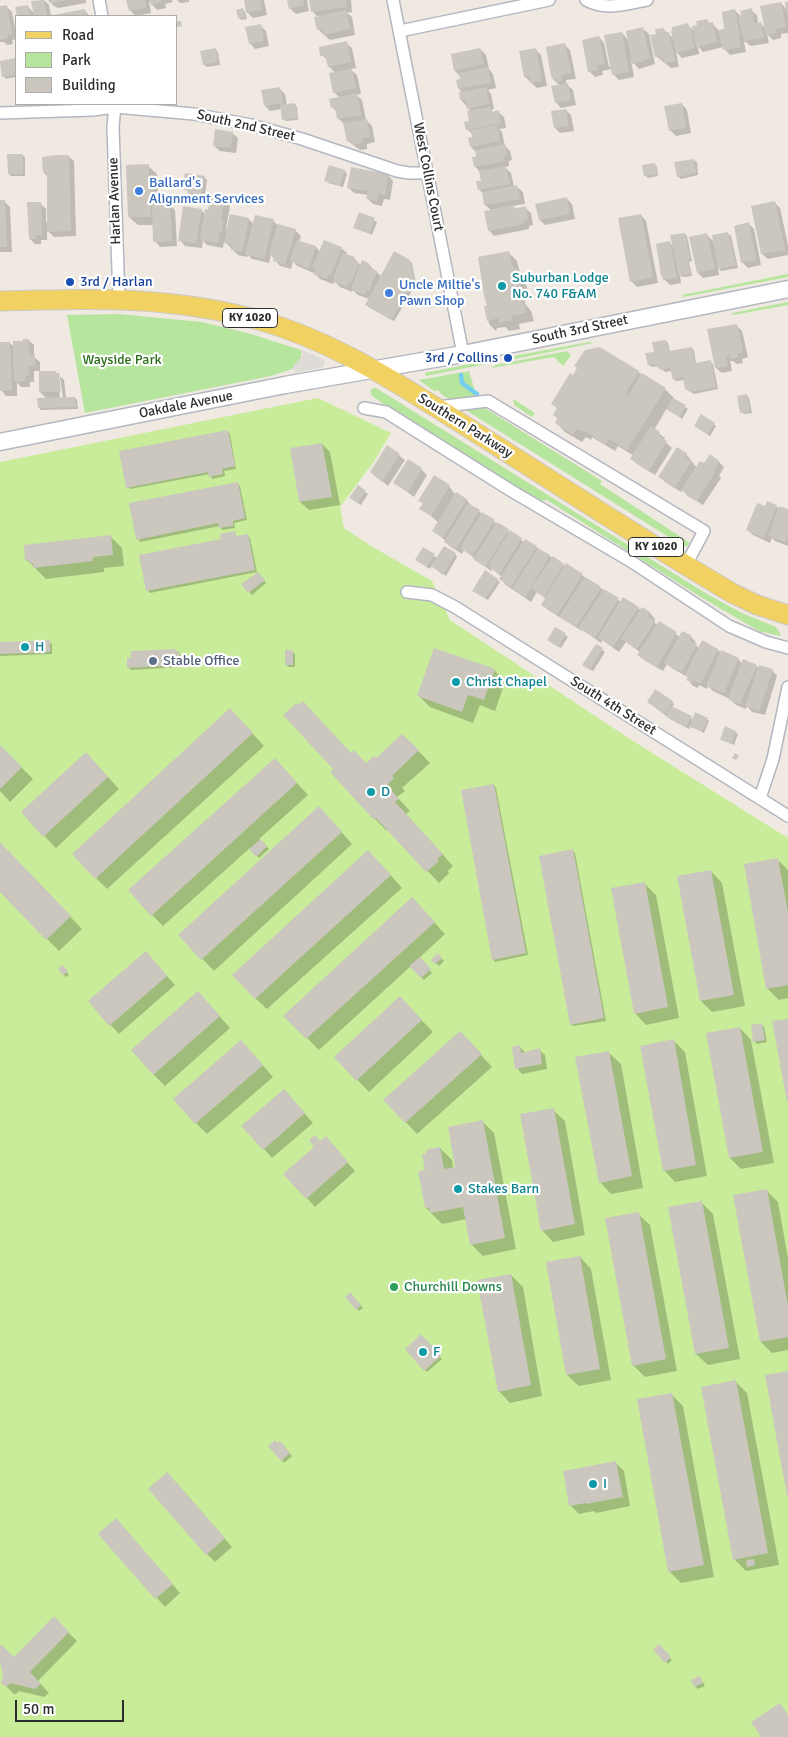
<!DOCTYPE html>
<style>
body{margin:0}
#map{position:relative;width:788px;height:1737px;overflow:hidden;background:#efe9e1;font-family:Signika,sans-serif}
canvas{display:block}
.legend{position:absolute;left:15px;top:15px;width:162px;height:90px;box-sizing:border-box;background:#fff;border:1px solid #ababab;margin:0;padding:6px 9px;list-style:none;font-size:15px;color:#2e2e2e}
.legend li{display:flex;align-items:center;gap:10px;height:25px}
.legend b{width:25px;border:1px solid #ababab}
.scale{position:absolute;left:15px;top:1700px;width:109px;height:22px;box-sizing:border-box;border:2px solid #2e2e2e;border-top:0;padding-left:6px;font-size:15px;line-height:18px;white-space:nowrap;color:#2e2e2e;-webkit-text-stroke:4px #fff;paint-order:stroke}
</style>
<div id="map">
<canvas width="788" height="1737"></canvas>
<ul class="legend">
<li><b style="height:6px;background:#f2d163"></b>Road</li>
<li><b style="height:14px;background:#b6e59e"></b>Park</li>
<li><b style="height:14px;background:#cbc7bf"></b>Building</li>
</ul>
<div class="scale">50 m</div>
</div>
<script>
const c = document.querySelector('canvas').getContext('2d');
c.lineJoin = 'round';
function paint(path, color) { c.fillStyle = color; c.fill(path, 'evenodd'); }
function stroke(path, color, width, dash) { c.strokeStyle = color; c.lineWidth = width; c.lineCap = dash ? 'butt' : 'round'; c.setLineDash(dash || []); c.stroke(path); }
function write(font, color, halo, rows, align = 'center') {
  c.font = font + ' Signika,sans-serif'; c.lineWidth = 4.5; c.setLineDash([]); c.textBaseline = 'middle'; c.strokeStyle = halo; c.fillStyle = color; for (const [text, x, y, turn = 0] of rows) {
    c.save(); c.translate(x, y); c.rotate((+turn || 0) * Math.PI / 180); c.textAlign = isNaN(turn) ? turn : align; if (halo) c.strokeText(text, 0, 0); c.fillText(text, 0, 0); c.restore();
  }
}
paint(new Path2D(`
 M788 274V277L683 297 682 295Z
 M788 302V305L733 315 732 313Z
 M119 314 202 322 251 334 301 350V366L271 376 85 413 67 315Z
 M589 342 593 343 515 359 514 356Z
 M567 351 571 355 563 366 554 357 491 368 496 365Z
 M495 359 496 362 426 376 425 373Z
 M469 371 477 398C462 399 447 404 438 390L434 391 419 380Z
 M376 388 707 594 742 613 776 627 781 635 780 636 759 631 704 599 547 500 539 501 524 492 392 410 371 395V389Z
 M513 399 535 413 532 417 514 405Z
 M483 407 602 481 600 484 690 543 687 546H683L464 409Z`), '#b6e59e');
paint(new Path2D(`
 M318 398 391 433 375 460 340 507 344 528 371 546 432 581 450 620 630 739 788 838V1737H0V462Z`), '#c9ec9a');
paint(new Path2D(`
 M300 349 323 359 325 362 323 367 295 373 293 366 303 355Z`), '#dfdcd8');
paint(new Path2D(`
 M44 0 49 5 51 16H18L16 8 27 6 35 14 33 2Z
 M48 0H86V3L58 8 54 6Z
 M128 0H172L173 2 165 4 166 8 157 10 149 1 151 13 135 16 130 10Z
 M177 0H189V2L180 3Z
 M245 0H264L267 15 253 18 247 12Z
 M288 0H307L309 11 296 14 290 8Z
 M311 0H351L352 12 347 13 352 17 355 35 330 40 324 35 318 29V17L312 11Z
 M781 3 787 10 788 3V33L781 34V38L773 40 767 34 769 43 751 46 746 42H744L746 52 730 55 723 47 703 52 698 46 699 54 682 58 676 52 679 67 671 68 656 56 658 35 663 29 674 39 688 25 694 31 707 20 710 24 712 23 719 31 726 30 735 11 743 18 751 10 757 15 758 24 760 23 766 29Z
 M6 6 12 12 16 34V39L12 40 13 44 7 45 4 42H0V7Z
 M84 10 90 16H55Z
 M243 10 245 12 247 19 241 20 239 18Z
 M261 26 266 31 269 46 255 49 250 43Z
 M643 29 649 34 655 64 639 69 631 60 634 77 619 80 613 74 612 69 602 71 603 75 595 77 589 71 599 37 604 43 609 67 612 66 622 33 629 41Z
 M346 43 352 48 356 68 350 69 357 75 361 94 356 95 362 100 366 120 372 126 375 142 367 144V149L360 150 348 141 344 124 339 119 338 113 332 107 340 98 334 92 335 73 329 66 328 61 322 55Z
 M565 45 570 50 576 79 566 80V84L573 90 576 105 561 108 556 102 560 86 553 79Z
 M480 49 486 55 489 69 493 74 496 88 488 90 491 94 494 109 491 110 494 113 498 112 504 117 506 128 499 129 502 132 505 146 510 151 512 160 509 161V166L505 167 511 173 514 187H517L523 192 525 204 512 206 516 209 525 208 531 213 533 225 529 226V229L494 236 489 230 492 211 485 205 483 194 479 189 482 182 480 172 475 166 478 158 477 153 471 147 473 135 467 129 470 122 471 111 461 100 463 93 459 89 458 81 462 80 461 77 455 71 452 55Z
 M215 50 218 52 220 65 207 67 204 65 202 52Z
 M536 50 541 55 547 86 537 88 525 77Z
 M16 59V77L6 79 4 77 1 62Z
 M279 88 285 94 287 105 295 104 297 107 298 120 286 121 283 119 282 109 270 111 265 106Z
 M70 104H99L75 109Z
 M682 104 687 110 691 133 676 136 670 130Z
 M566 110 571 115 574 131 560 133 555 128Z
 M232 133 238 138 236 153 220 151 214 146Z
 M22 155 25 157V176H11L9 174Z
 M68 156 74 161 76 236 54 237 47 230V240H41V244H35L30 239 40 203 46 209V222H49L48 177 44 173Z
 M694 160 697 162 698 175 681 179 678 176Z
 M654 164 657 167 658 176 648 178 645 175Z
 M148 166 157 174 159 205 169 204 175 210 177 246 160 247 155 241 154 225H138L129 217Z
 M345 171 347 174 343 187 328 183 326 180Z
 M388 175 393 181 390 200 384 199 382 206 373 204 368 199V195L354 193 348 187Z
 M204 177 207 180 204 201 191 199 188 197 189 192 184 189Z
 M567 199 572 204 575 219 545 225 540 220Z
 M224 200 230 206 226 229H228L248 219 254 224 273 221 279 226 295 230 301 236 299 242 316 247 320 252 341 248 347 253 346 255 354 258 361 266 369 265 382 277 409 261 412 263 416 284 394 321 369 307V299L358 295 353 290 352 292 340 287 334 281 333 284 320 279 314 273 297 266 293 261 291 269 280 266 271 255 269 263 252 259 248 255 247 257 238 255 224 241 223 248 207 245 203 241 202 248 185 246 180 240 201 210 205 214Z
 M0 201H4L10 207 12 252H0Z
 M775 203 780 208 788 245V255L768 259 762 254 753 207Z
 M360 214 377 222 372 235 355 227Z
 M641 215 646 221 658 283 637 287 631 281Z
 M749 224 754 229 761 265 748 268 742 262Z
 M685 234 687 236 692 261 689 262 692 276 683 277 680 275 681 283 670 285 664 279 669 242 674 247Z
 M728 234 731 236 738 268 721 271 718 267 719 275 703 278 698 273 707 235 715 243Z
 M509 253 517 261 520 273 525 278 529 298H525V304L531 311 534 321 519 324 520 329 509 331 505 327 497 328 496 331 489 324 486 307 489 306Z
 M736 325 742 331 748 357 742 359 743 363 737 364 733 361H730L732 371 722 373 716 368Z
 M28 340 34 345V357L40 362V371H34V382H30V387H21L17 382V396H6L1 390 0 387V343H10L15 348Z
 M666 341 668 343 670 352 692 348 694 350 696 364 710 361 713 364 718 389 694 394 686 389 685 380 676 381 674 379 672 371 665 372 658 366 652 367 649 365 655 353Z
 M600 348 665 389 674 398 673 399 688 409 682 419 667 408 654 430 665 438 663 440 672 448 655 475 637 464 632 459 634 456 618 446 615 451 592 437 591 440 586 437 582 442 565 432 557 423 559 420 554 415 558 409 552 403 573 376Z
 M55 372 60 376H58L60 398H63L60 376 64 380 66 398H75L77 400 78 409 41 410 39 408 47 399 40 392Z
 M746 395 749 398 752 413 744 414 742 412Z
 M714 424 716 426 710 436 698 428Z
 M227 431 230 434 236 469 224 471 225 476 212 479 210 474 130 489 128 487Z
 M322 444 330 452 340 505 309 510 300 502Z
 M387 447 405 460 388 486 377 477Z
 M686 454 697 468 719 462 724 467 719 476 721 478 703 505 688 496 682 490 681 492 665 482 660 476Z
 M408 461 421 469 427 475 414 497 395 483Z
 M434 477 449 486 454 493 467 500 472 507 524 542 536 547 566 567 567 565 621 602 638 608 641 610 642 608 650 613 655 619 654 622 658 626 660 623 680 637 690 636 696 642 694 644 699 648 702 642 718 650 721 653 738 659 743 664 772 670 777 676 765 715 752 712 747 706 746 709 736 705 730 699 713 691 708 686 707 689 699 685 698 688 693 686 688 680 689 678 672 668 667 664 663 671 644 660 638 655 640 652 626 642 619 652 602 640 601 643 583 630 582 631 548 610 543 605 546 599 537 592 531 602 506 585 501 579 502 577 492 569 491 571 464 550 462 554 451 547 445 542 446 541 433 530 438 522 421 508 423 504 419 500Z
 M237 483 240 486 247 520 234 523 235 528 222 530 220 526 140 542 138 539Z
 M365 492 368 494 361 505 353 500Z
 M776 506 779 509 788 510V546L775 541 772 538 770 543 753 535 748 530 765 508Z
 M235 533 237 537 247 535 250 538 257 572 150 593 148 591Z
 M110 536 122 548 124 566 104 568V572L46 579 27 560Z
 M423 549 437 558 455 554 457 557 446 576 432 565 430 569 419 562Z
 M261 576 266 583 252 595 243 584Z
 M497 580 500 582 488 600 476 593Z
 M555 628 568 637 561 648 551 642Z
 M49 642 52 644V654L0 656V643Z
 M597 646 605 652 593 671 586 667Z
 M175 650 181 655 182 667 131 670 128 667Z
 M292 651 295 654V667H289L286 665Z
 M494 670 505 682 495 711 480 705 473 723 430 707 418 695Z
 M648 702H672L674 704 672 708 693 719H707L709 721 704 733 690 726 689 729 670 719Z
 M242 722 264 746 107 889 96 878Z
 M735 732 738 734 734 745 721 739Z
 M409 741 430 763 402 788 405 791 397 797 410 811 406 814 453 866 448 871 449 873 439 883 388 829 387 831 375 819 331 772 351 754 367 764Z
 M0 746 33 779 10 802 0 791Z
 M86 753 119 789 56 848 22 813Z
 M286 771 308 795 259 839 269 849 259 858 250 848 163 926 152 915Z
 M494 785 496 788 528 955 495 962 493 959Z
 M330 819 352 844 214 971 180 935Z
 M0 844 82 929 59 951 0 891Z
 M572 850 575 853 606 1021 573 1026 571 1024Z
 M777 859 788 870V998L779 1000 767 988Z
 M380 863 402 888 267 1009 255 998Z
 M711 871 722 883 745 1006 712 1012 701 1001Z
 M644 883 656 895 679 1018 646 1025 635 1013Z
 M423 910 445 934 419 958 432 973 424 980 411 966 319 1050 285 1016Z
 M438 955 444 961 439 966 433 960Z
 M154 962 175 985 119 1034 89 1001Z
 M62 967 69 975 66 977 59 970Z
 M209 1004 230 1028 165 1086 153 1074Z
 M411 1009 433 1032 369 1092 335 1057Z
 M762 1025 764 1027 767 1042 757 1044 754 1041Z
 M740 1028 751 1040 774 1163 741 1169 730 1158Z
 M673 1040 685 1052 707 1176 675 1182 664 1170Z
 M471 1044 492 1067 417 1134 385 1100Z
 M520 1047 526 1053 539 1050 545 1055 547 1069 522 1074 517 1068Z
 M252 1053 273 1077 207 1134 196 1123Z
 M609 1053 621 1064 643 1188 611 1194 600 1182Z
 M292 1099 313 1123 272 1158 264 1149Z
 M553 1110 565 1121 585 1235 553 1242 542 1230Z
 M483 1122 494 1133 516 1249 483 1256 471 1244 467 1219 442 1224 426 1208V1171L440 1148 452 1160 453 1168H457Z
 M321 1142 334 1147 355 1171 315 1207 285 1174Z
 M766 1190 778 1202 788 1258V1350L772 1353 761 1342Z
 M701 1202 713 1214 740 1359 708 1365 696 1354Z
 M638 1214 650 1225 677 1371 645 1377 634 1366Z
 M580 1257 591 1269 611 1380 579 1386 567 1375Z
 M511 1275 523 1287 542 1396 510 1403 499 1391Z
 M350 1294 363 1308 359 1311 346 1297Z
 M421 1336 442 1359 427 1372 407 1349Z
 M736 1382 747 1393 779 1565 746 1571 734 1559Z
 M671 1394 683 1406 714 1577 681 1583 670 1572Z
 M283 1445 292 1456 284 1463 282 1460Z
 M615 1462 624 1471 630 1506 596 1513 594 1511 579 1514 570 1505Z
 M176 1482 232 1547 215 1562 207 1554Z
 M124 1528 180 1593 165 1607 100 1534Z
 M54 1618 77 1641 38 1681 49 1693 44 1697 19 1691 16 1694H14L2 1682 4 1675 0 1659V1648L14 1658Z
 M659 1646 672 1660 668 1664 655 1650Z
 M700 1677 705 1686 698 1689 695 1686Z`), '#0003');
stroke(new Path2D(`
 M461 375 462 383 477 394`), '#75cff0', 4.5);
paint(new Path2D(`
 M44 0 47 16H34L31 1Z
 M51 0H64V1L51 3Z
 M126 0H145L146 8 129 11Z
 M150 0H161V2L151 5Z
 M244 0H260L262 10 246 13Z
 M287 0H303L304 5 289 9Z
 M309 0H346L347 7 311 12Z
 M781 2 786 27 776 29V33L766 35 760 6Z
 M785 2H788V15H787Z
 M7 5 12 34 7 35 8 38 0 40V6Z
 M28 5 30 16H17L15 7Z
 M243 8 245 17 238 18 236 10Z
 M752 8 754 23 761 22 764 38 744 41 738 17 741 16 740 11Z
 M85 9 86 16H53V15Z
 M735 9 740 36 739 37 741 47 723 50 718 30 724 29 722 12Z
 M346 10 350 29 324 35 322 29 317 30 314 17Z
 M707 19 708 23 713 22 717 42 696 47 692 26 697 25 696 21Z
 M176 21H181L182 26 176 27Z
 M688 23 689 27H691L694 48 676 53 671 31H672V27Z
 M261 24 264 41 249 44 245 27Z
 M643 27 650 59 644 60 642 62 632 64 626 31Z
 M664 28 665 32H669L675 61 664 63V59L661 60 660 56 655 57 650 35 656 34 655 29Z
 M622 32 629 72 612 75 604 35Z
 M599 36 605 64 597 65 598 70 588 72 582 40Z
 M347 41 351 62 328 67 325 55 320 56 319 47Z
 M565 43 571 73 561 75 562 81 556 82V79H552L550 71 546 47Z
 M216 48 218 62 203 65 200 51Z
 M480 48 484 64 454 71 451 54Z
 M536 48 542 81 530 83 529 76 524 77 519 51Z
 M16 58V74L2 77 0 61Z
 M488 67 491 83 458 89 456 80 460 79 459 73Z
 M352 69 356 88 333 93 329 73Z
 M568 83 571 100 555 103 551 86Z
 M280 87 283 103 264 106 261 90Z
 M486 87 489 104 467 109 465 99 460 100 459 92Z
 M357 93 361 115 337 119 335 107 331 108 329 99Z
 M295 103 297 118 282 120 280 105Z
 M682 103 686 128 669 131 664 106Z
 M490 107 491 112 499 110 501 123 466 130 464 122 469 121 467 111Z
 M566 109 569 126 554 128 551 111Z
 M367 119 370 137 362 138V143L353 145 352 141 347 142 343 123Z
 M497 125 500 141 470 147 468 138 472 137 471 130Z
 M215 129 233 132 231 148 213 146Z
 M505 144 507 155 504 156 505 161 474 167 472 157H476L475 150Z
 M7 154H23V174H8Z
 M56 155H69L71 231 47 232V173H43L42 157Z
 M694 159 696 173 677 177 674 162Z
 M655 163 657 174 644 176 642 165Z
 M149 164 151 217H128L126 165Z
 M329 165 345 170 340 186 324 181Z
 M506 166 510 184 478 190 476 181H481L479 171Z
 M351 167 388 174 385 195 378 194 377 201 366 199 368 191 347 188Z
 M185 173 205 176 201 199 187 197 188 190 182 189Z
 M517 185 520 199 484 205 482 192Z
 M210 197 225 199 221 220H223L222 232H220L218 243 200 240 205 209 208 210Z
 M567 197 570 214 539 220 535 204Z
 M0 200H5L7 247H0Z
 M775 201 785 250 761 254 751 206Z
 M27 202H41L42 235H36V239H29Z
 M170 203 172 241 153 242 152 204Z
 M513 205 514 209 526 206 528 219 524 220V224L488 231 484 211Z
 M183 206 202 209 196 243 178 241Z
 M359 212 375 218 370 234 353 228Z
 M230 214 249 218 242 252 231 250 233 245 224 243Z
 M641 214 653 277 630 282 618 218Z
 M255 215 274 219 264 259 245 254Z
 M749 222 756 260 741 263 734 226Z
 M278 224 296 229 285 265 273 261 274 256 269 254Z
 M728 232 736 265 718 269 712 235Z
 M685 233 690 258 688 260 690 274 679 276 670 235Z
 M707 233 715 269 697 273 689 237Z
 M297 240 316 246 309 269 290 260Z
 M324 240 342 247 331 275 329 274 327 279 313 274 315 269 312 268Z
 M670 241 677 278 663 280 662 276H661L656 244Z
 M394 251 410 260 414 281 391 320 365 305Z
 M509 251 512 266H514V269L517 268 521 289 517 290V300L521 299 523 301 526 313 511 316 512 320 499 323 498 318 487 321 484 306 487 305 484 296 478 257Z
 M343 253 355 257 354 260 359 263 351 283 349 282 347 287 333 282 335 277 334 276Z
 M362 260 370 264 369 267 377 271 369 291 367 290 365 295 351 289Z
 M737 324 743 352 737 354 738 358 730 359 729 355 726 356 728 366 715 368 707 329Z
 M23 339H29V355H35V366H29V376H25V381L14 382 13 341H23Z
 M666 340 669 351 692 347 695 363 711 360 716 387 691 392 685 389 683 377 673 380 670 368 661 370 657 367 656 364 648 365 645 353 654 352 652 342Z
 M0 342H10L12 390 0 391Z
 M600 347 639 371 625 394 628 396 642 373 666 388 627 450 609 439 606 444 583 430 582 432 577 429 573 435 555 423 558 418 553 415 557 408 551 404 570 373 573 375 577 368 574 366 585 350Z
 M39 371H55L56 373H59L61 392H39Z
 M747 394 750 411 740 413 737 396Z
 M75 397 76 407 38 408 37 398Z
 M673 398 686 405 679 417 666 409Z
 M701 414 715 423 707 434 694 426Z
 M651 426 660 432 658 435 667 441 649 471 630 459Z
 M228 430 235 466 222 469 223 474 209 477 208 472 126 488 119 451Z
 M322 443 332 497 299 502 290 448Z
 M387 445 400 454 382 482 370 472Z
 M677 447 687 453 685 457 692 461 675 487 658 477Z
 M710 454 719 461 714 470 716 471 697 501 681 490 700 461 704 463Z
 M408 459 422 468 408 492 393 483Z
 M434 475 450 485 431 516 419 509 423 503 418 501Z
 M238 482 245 518 233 521V526L219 528 218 523 136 540 129 503Z
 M358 485 366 491 358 503 349 498Z
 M456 492 467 499 443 538 432 531Z
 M767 501 777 505 764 538 746 530 757 503 765 506Z
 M468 503 480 510 456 549 444 542Z
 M779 506 788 509V537L786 542 768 536Z
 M482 512 495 520 472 556 460 548Z
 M497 522 509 529 485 567 473 559Z
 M510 530 522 538 499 574 488 566Z
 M235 531 236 536 248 534 255 570 146 591 139 555 221 539 220 534Z
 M111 535 113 555 93 557V561L33 568V563L30 564 29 560 25 561 24 545Z
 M525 539 537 546 511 587 499 579Z
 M444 546 456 553 443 575 431 566Z
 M423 547 435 554 427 567 415 560Z
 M538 548 550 555 525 597 512 589Z
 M553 556 564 564 544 597 531 588Z
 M566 563 583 574 557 615 541 605Z
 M485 570 498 579 486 598 472 591Z
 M258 572 265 580 248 593 241 584Z
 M585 577 600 586 599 591 576 627 559 617 582 581Z
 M604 589 619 598 595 638 578 628Z
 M623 597 639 607 613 647 598 637Z
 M642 607 650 612 648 617 655 621 637 649 621 639Z
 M659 621 677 632 657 667 637 655Z
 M555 627 566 633 558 647 547 640Z
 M682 631 691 635 689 640 697 644 682 672 664 663Z
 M50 640V652L0 654V642Z
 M702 640 718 649 701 684 693 680 692 683 686 680 688 677 685 675Z
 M596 644 603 648 590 670 582 665Z
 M434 648 495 669 484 700 468 695 462 712 417 696Z
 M176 649V652L179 651 180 665 127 668V658H131V651Z
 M285 650H293V665H285Z
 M721 650 739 658 724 693 706 686Z
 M743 659 757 665 740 704 729 700 730 696 729 695Z
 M759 665 773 669 759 711 745 706Z
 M655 689 673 701 665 714 647 702Z
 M303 701 351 753 354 750 366 763 374 756 376 758 402 734 419 750 392 776 394 778 387 785 399 799 395 802 443 854 437 859 439 861 426 872 376 818 374 820 330 772 333 769 283 715 296 703 298 705Z
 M671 706 692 716 686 727 666 716Z
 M230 708 253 733 95 879 72 854Z
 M695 712 708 718 702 731 689 727Z
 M725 726 736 731 732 744 720 740Z
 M0 745 22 767 0 789Z
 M86 752 108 777 43 837 21 812Z
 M735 753 739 756 736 760 732 758Z
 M275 758 297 783 151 916 128 890Z
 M494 784 526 953 492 960 461 790Z
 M319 806 342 832 201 960 178 935Z
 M261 839 267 846 256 857 249 849Z
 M0 842 71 916 46 940 0 892Z
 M573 849 604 1018 570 1025 539 856Z
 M368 850 391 875 255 999 232 975Z
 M778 858 788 913V985L766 989 744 864Z
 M711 870 734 995 700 1001 677 876Z
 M645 882 668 1007 634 1014 611 888Z
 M412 897 435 922 306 1039 283 1016Z
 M146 951 167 976 109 1026 88 1001Z
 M438 953 442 958 435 964 431 960Z
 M420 957 431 969 421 978 409 966Z
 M62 965 68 971 63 975 58 969Z
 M198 991 220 1016 153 1075 131 1050Z
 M400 996 422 1020 356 1081 334 1057Z
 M788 1019V1102H787L772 1021Z
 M762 1023 765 1040 753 1042 751 1025Z
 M740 1027 763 1152 729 1158 706 1033Z
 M460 1031 482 1054 405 1123 383 1100Z
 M674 1039 696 1165 663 1171 640 1046Z
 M241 1040 263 1065 195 1124 173 1099Z
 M520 1045 521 1053 540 1048 542 1064 515 1069 512 1047Z
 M609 1051 632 1176 599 1183 575 1057Z
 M284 1089 305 1113 263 1150 241 1126Z
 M554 1108 575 1224 541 1231 520 1114Z
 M483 1120 505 1238 470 1245 463 1207 430 1213 429 1208H425L418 1171 425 1170 422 1154H425L428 1149 440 1147 444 1169 455 1167 448 1127Z
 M315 1135 320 1141 326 1136 348 1162 306 1199 283 1174 314 1147 309 1140Z
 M767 1189 788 1306V1337L760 1342 733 1195Z
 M702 1201 729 1348 695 1354 668 1207Z
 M639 1212 666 1359 632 1366 605 1218Z
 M580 1256 600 1369 566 1375 546 1262Z
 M511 1274 531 1385 498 1392 477 1280Z
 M350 1292 361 1305 356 1310 345 1297Z
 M421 1334 441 1356 424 1371 405 1349Z
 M788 1371V1496H787L765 1375Z
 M736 1380 768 1553 733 1560 701 1387Z
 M672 1393 704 1565 668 1572 637 1399Z
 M275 1440 278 1443 280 1441 290 1453 281 1461 268 1446Z
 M616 1461 623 1497 586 1504V1503L569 1506 563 1471Z
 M167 1472 225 1538 206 1555 148 1489Z
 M116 1518 173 1584 155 1599 98 1534Z
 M754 1559 755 1565 747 1567 746 1560Z
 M54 1616 69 1632 30 1672 41 1684 35 1689 10 1683 7 1686H4L1 1683 3 1675 0 1663V1646L2 1645 14 1657Z
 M659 1644 671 1657 665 1663 653 1650Z
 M700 1676 703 1683 694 1687 691 1680Z
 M780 1703 788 1715V1737H761L751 1722Z`), '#cbc7bf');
const minor = new Path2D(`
 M99 0 102 16
 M393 0 463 354
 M586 0C606 11 626 4 647 0
 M400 31 549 0
 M115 104 113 127 119 299
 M0 113 93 110 115 107 194 114 251 125 302 139 397 171 409 173H427
 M437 407 488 401 704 531 686 565
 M364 408 386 412 510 490 632 562 729 626 766 642 788 648
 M407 592 432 595 455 607 788 816
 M760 798 773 759 788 687`);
const secondary = new Path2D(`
 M0 442 285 385 463 354 788 289`);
const primary = new Path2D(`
 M0 301C90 298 174 296 262 321 341 344 412 392 481 436 564 488 647 543 732 593L757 605 788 615`);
stroke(minor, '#b4b7c1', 14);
stroke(secondary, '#b4b7c1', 19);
stroke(primary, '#c9c9c9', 21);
stroke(minor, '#fff', 11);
stroke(secondary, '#fff', 16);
stroke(primary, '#f2d163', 19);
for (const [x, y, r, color] of [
 [139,191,5,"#3f7fe0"],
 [70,282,5,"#1a4fb4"],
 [502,286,5,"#0f9aa8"],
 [389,293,5,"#3f7fe0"],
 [508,358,5,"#1a4fb4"],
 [25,647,5,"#0f9aa8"],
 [153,661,5,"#5c6f8a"],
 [456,682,5,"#0f9aa8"],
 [371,792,5,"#0f9aa8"],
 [458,1189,5,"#0f9aa8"],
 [394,1287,5,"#2e9e5b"],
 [423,1352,5,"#0f9aa8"],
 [593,1484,5,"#0f9aa8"]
]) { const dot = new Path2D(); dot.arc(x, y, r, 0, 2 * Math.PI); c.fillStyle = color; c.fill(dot); stroke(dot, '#fff', 2); }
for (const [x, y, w] of [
 [250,318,55],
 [656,547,55]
]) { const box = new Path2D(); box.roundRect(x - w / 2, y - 9.5, w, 19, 4); c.fillStyle = '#fff'; c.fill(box); stroke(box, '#2e2e2e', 1); }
write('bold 12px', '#2e2e2e', null, [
 ["KY 1020",250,318],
 ["KY 1020",656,547]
]);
write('14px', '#2e2e2e', '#fff', [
 ["South 2nd Street",246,126,13],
 ["West Collins Court",428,177,79],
 ["Harlan Avenue",115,201,-92],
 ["South 3rd Street",580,330,-12],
 ["Oakdale Avenue",186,405,-11],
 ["Southern Parkway",465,426,32],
 ["South 4th Street",613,706,32]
]);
write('14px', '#366cbe', '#fff', [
 ["Ballard's",149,183],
 ["Alignment Services",149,199],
 ["Uncle Miltie's",399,285],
 ["Pawn Shop",399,301]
], 'left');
write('14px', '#0d838f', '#fff', [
 ["Suburban Lodge",512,278],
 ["No. 740 F&AM",512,294],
 ["H",35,647],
 ["Christ Chapel",466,682],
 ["D",381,792],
 ["Stakes Barn",468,1189],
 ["F",433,1352],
 ["I",603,1484]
], 'left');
write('14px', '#164399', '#fff', [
 ["3rd / Harlan",80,282],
 ["3rd / Collins",498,358,"right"]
], 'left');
write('14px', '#2c6e1b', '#fff', [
 ["Wayside Park",122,360]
]);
write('14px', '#4e5e75', '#fff', [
 ["Stable Office",163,661]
], 'left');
write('14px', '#27864d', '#fff', [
 ["Churchill Downs",404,1287]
], 'left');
</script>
